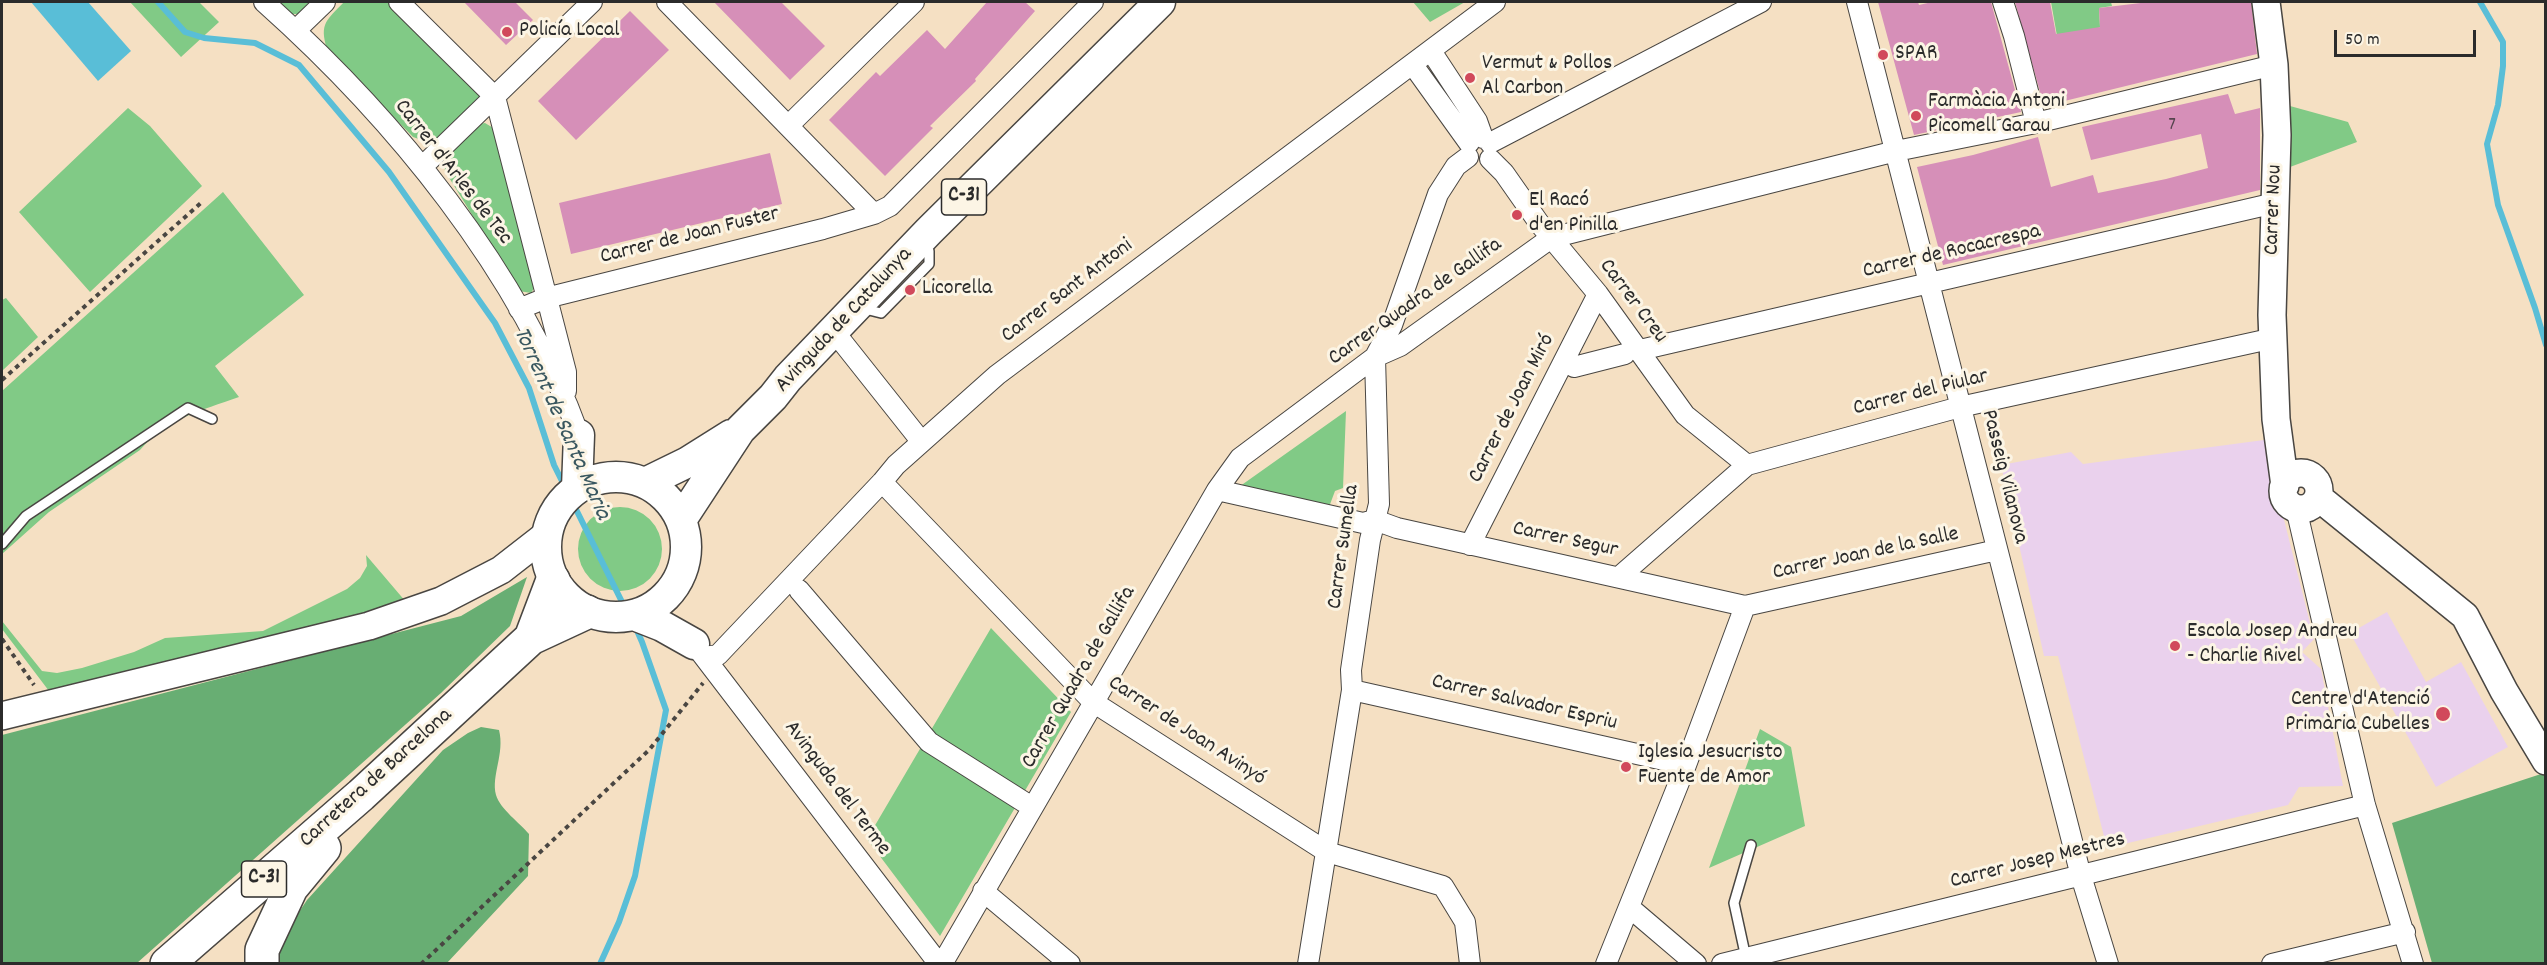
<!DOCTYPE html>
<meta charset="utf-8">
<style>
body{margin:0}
#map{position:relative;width:2547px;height:965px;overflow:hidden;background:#f5e0c3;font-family:Dekko,sans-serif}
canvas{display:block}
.frame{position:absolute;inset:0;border:3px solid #2b2b2b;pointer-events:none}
.scale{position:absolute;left:2334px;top:30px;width:142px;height:27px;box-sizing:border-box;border:3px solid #2b2b2b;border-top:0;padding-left:8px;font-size:18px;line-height:21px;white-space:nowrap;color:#2b2b2b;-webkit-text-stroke:4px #fcf5e5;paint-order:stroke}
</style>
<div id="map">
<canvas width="2547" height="965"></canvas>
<div class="frame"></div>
<div class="scale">50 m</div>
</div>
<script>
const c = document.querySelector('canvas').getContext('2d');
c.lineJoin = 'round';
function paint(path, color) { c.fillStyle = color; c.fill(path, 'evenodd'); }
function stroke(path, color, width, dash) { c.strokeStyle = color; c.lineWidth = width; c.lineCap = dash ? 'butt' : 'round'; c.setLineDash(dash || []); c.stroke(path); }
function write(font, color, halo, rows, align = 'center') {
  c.font = font + ' Dekko,sans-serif'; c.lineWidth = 6; c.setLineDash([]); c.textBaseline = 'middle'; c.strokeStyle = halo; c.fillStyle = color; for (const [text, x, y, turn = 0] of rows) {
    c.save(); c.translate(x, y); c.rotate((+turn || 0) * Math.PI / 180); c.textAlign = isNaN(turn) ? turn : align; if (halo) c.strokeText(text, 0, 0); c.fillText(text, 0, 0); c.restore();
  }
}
paint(new Path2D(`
 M2264 440 2314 639 2302 652 2321 669 2343 786 2299 787 2288 805 2107 848 2058 656H2044L2001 465 2071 452 2083 464Z
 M2387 612 2426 682 2461 662 2508 747 2436 787 2350 633Z`), '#ead1ed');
paint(new Path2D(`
 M130 2H199L219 22 181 57Z
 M275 2H312L300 14H292Z
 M344 2H391L481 95 478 103 439 138 427 142 413 137 327 49C319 23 327 20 344 2Z
 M1413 2H1465L1430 22Z
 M2051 2H2111L2112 6 2099 8 2100 27 2060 53Z
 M2290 106 2348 122 2357 142 2290 167Z
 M128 108 150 126 202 186 90 292 19 212Z
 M485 123 495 129 536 285 531 293 519 291 445 171 444 161 478 124Z
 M223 192 304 295 215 366 239 397C200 411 168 418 140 450L49 512 2 554V391Z
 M6 298 38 337 2 371V300Z
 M1346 411 1343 488 1335 491 1329 507 1236 489Z
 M578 549a42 42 0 1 1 84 0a42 42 0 1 1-84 0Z
 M366 555 406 602 49 691 2 629V621L42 671 57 673 82 668 134 652 165 638 263 631 347 589 360 578 367 566Z
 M991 628 1071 712 940 936 867 839Z
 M1760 729 1791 747 1805 826 1709 868Z`), '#81ca86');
paint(new Path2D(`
 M527 577 510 626 441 693 137 963H2V735L461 616Z
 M481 727 499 730C505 754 491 775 496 795 500 809 520 823 529 834L528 876 447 963 261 964 280 950 295 918 307 900 443 750 468 733Z
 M2544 773 2545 963H2432L2392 823Z`), '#68ae73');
paint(new Path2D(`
 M31 2H88L131 51 98 81Z`), '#59bed7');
stroke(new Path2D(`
 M158 2 185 32 204 38 255 43 299 65 389 172 495 323 529 388 554 465 627 612
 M2480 2 2503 42V66L2498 105 2487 144 2498 205 2535 308 2546 345
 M600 964 619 922 635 876 666 710 642 642 635 626`), '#59bed7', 6);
paint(new Path2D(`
 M464 2H515L533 20 506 45Z
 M714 2H781L825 46 790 80Z
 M987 2H1025L1035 11 975 79 976 81 930 126 933 128 885 176 829 120 876 72 880 76 927 30 945 49Z
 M1878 2H1918L1919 5 1932 2H1991L2021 112 1914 135Z
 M2015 2H2050L2056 34 2100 27 2099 8 2149 2H2251L2257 54 2044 106Z
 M630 11 669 50 576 140 538 101Z
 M2228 94 2235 114 2260 108V190L1943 265 1917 167 1973 155 2038 137 2051 187 2093 175 2098 193 2166 179 2208 168 2201 134 2091 160 2082 127Z
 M770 153 782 204 571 254 559 203Z`), '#d68fb8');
const lane = new Path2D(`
 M869 310 881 313 929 264V251
 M2 544 26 516 188 408 212 419
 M1746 958 1734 903 1751 845`);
const street = new Path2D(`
 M264 2C394 118 519 270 579 435
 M399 2 495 97 566 372V391
 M667 2 874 214
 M1857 2 2081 876 2108 964
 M2003 2 2014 36 2036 123
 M296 30 325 2
 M1431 51 1477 121 1483 138
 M1413 65 1469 143
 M789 125 914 2
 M1490 143 1761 2
 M1490 159 1504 173 1539 223 1598 294 1685 415 1747 465
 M422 167 592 2
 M519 309 546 298 823 229 874 214 890 206 1093 2
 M840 339 921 441
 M1640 350 2275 203
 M1574 367 1625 354
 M882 482 1093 702 1327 852 1443 886 1465 922 1470 964
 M1217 490 1363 523 1375 520 1397 528 1745 606 1997 550
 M2296 508 2365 805 2413 964
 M1470 545 1598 294
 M1619 577 1747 465 1960 407 2274 338
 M799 590 929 742 1024 802
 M698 649 939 964
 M705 657 718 655 882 482 896 465 997 375 1495 2
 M1352 690 1686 765
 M983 891 1070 964
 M1629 907 1696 964
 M942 964 1217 490 1240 458 1375 357 1400 346 1551 238 1896 151 2036 123 2274 65
 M1308 964 1352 690 1351 670 1370 540 1379 504 1375 357 1392 325 1438 194 1456 166 1468 157
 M1606 964 1686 765 1745 606
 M1722 964 2365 805
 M2272 964 2405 932`);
const secondary = new Path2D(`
 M2266 2 2274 65 2277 135 2272 315 2276 419 2285 486
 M2283 491a18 18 0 1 1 36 0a18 18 0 1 1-36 0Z
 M2318 497 2465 616 2504 691 2546 761
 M2 716 369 626 441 601 501 570 546 535`);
const primary = new Path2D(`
 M546 547a70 70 0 1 1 140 0a70 70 0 1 1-140 0Z
 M645 483 688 462 731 435
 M577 488 579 435
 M681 520 740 430 773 397 788 378 929 231 1160 2
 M634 615 662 626 694 644`);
const highway = new Path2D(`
 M531 638 553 580
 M167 964 361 795 531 638 587 612
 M262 964V950L291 888 324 848`);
stroke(lane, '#494642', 12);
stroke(street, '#494642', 22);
stroke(secondary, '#494642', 30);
stroke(primary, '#494642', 33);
stroke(highway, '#494642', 36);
stroke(new Path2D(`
 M2 380 203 201
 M2 639 34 685
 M421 964 649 750 703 683`), '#494642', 4, [4.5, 4.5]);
stroke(lane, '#fff', 9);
stroke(street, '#fff', 20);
stroke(secondary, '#fff', 27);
stroke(primary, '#fff', 30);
stroke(highway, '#fff', 33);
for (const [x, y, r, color] of [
 [507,32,6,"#d1495b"],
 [1883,55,6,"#d1495b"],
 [1470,78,6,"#d1495b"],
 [1916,116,6,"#d1495b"],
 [1517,215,6,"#d1495b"],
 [910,290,6,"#d1495b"],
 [2175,646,6,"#d1495b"],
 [2443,714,8,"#d1495b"],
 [1626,767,6,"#d1495b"]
]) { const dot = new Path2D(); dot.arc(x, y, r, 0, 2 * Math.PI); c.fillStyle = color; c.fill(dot); stroke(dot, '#fcf5e5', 2); }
write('20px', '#56444e', null, [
 ["7",2172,126]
]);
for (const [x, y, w] of [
 [964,197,45],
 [264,879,45]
]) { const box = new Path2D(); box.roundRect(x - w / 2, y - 18, w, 36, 4.5); c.fillStyle = '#fcf5e5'; c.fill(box); stroke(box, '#2b2b2b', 1.5); }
write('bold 21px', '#2b2b2b', null, [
 ["C-31",964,197],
 ["C-31",264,879]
]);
write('22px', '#2b2b2b', '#fcf5e5', [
 ["Policía Local",519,32],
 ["SPAR",1895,55],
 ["Vermut & Pollos",1482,65],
 ["Al Carbon",1482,90],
 ["Farmàcia Antoni",1928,103],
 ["Picomell Garau",1928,128],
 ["El Racó",1529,202],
 ["d'en Pinilla",1529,227],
 ["Licorella",922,290],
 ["Escola Josep Andreu",2187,633],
 ["- Charlie Rivel",2187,658],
 ["Centre d'Atenció",2430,701,"right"],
 ["Primària Cubelles",2430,726,"right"],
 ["Iglesia Jesucristo",1638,754],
 ["Fuente de Amor",1638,779]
], 'left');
write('22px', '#2b2b2b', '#fcf5e5', [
 ["Carrer d'Arles de Tec",452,173,52],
 ["Carrer Nou",2275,210,-88],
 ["Carrer de Joan Fuster",690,237,-14],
 ["Carrer de Rocacrespa",1952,253,-13],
 ["Carrer Sant Antoni",1068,292,-37],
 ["Carrer Creu",1632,302,53],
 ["Carrer Quadra de Gallifa",1416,303,-35],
 ["Avinguda de Catalunya",845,321,-47],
 ["Carrer del Piular",1921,394,-14],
 ["Carrer de Joan Miró",1513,409,-63],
 ["Passeig Vilanova",2003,477,76],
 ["Carrer Segur",1565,541,12],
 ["Carrer Sumella",1345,547,-82],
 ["Carrer Joan de la Salle",1866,555,-12],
 ["Carrer Quadra de Gallifa",1080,678,-60],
 ["Carrer Salvador Espriu",1524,704,13],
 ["Carrer de Joan Avinyó",1186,732,33],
 ["Carretera de Barcelona",377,779,-42],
 ["Avinguda del Terme",836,789,53],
 ["Carrer Josep Mestres",2038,862,-14]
]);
write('italic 24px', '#39575f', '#fcf5e5', [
 ["Torrent de Santa Maria",560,424,66]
]);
</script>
